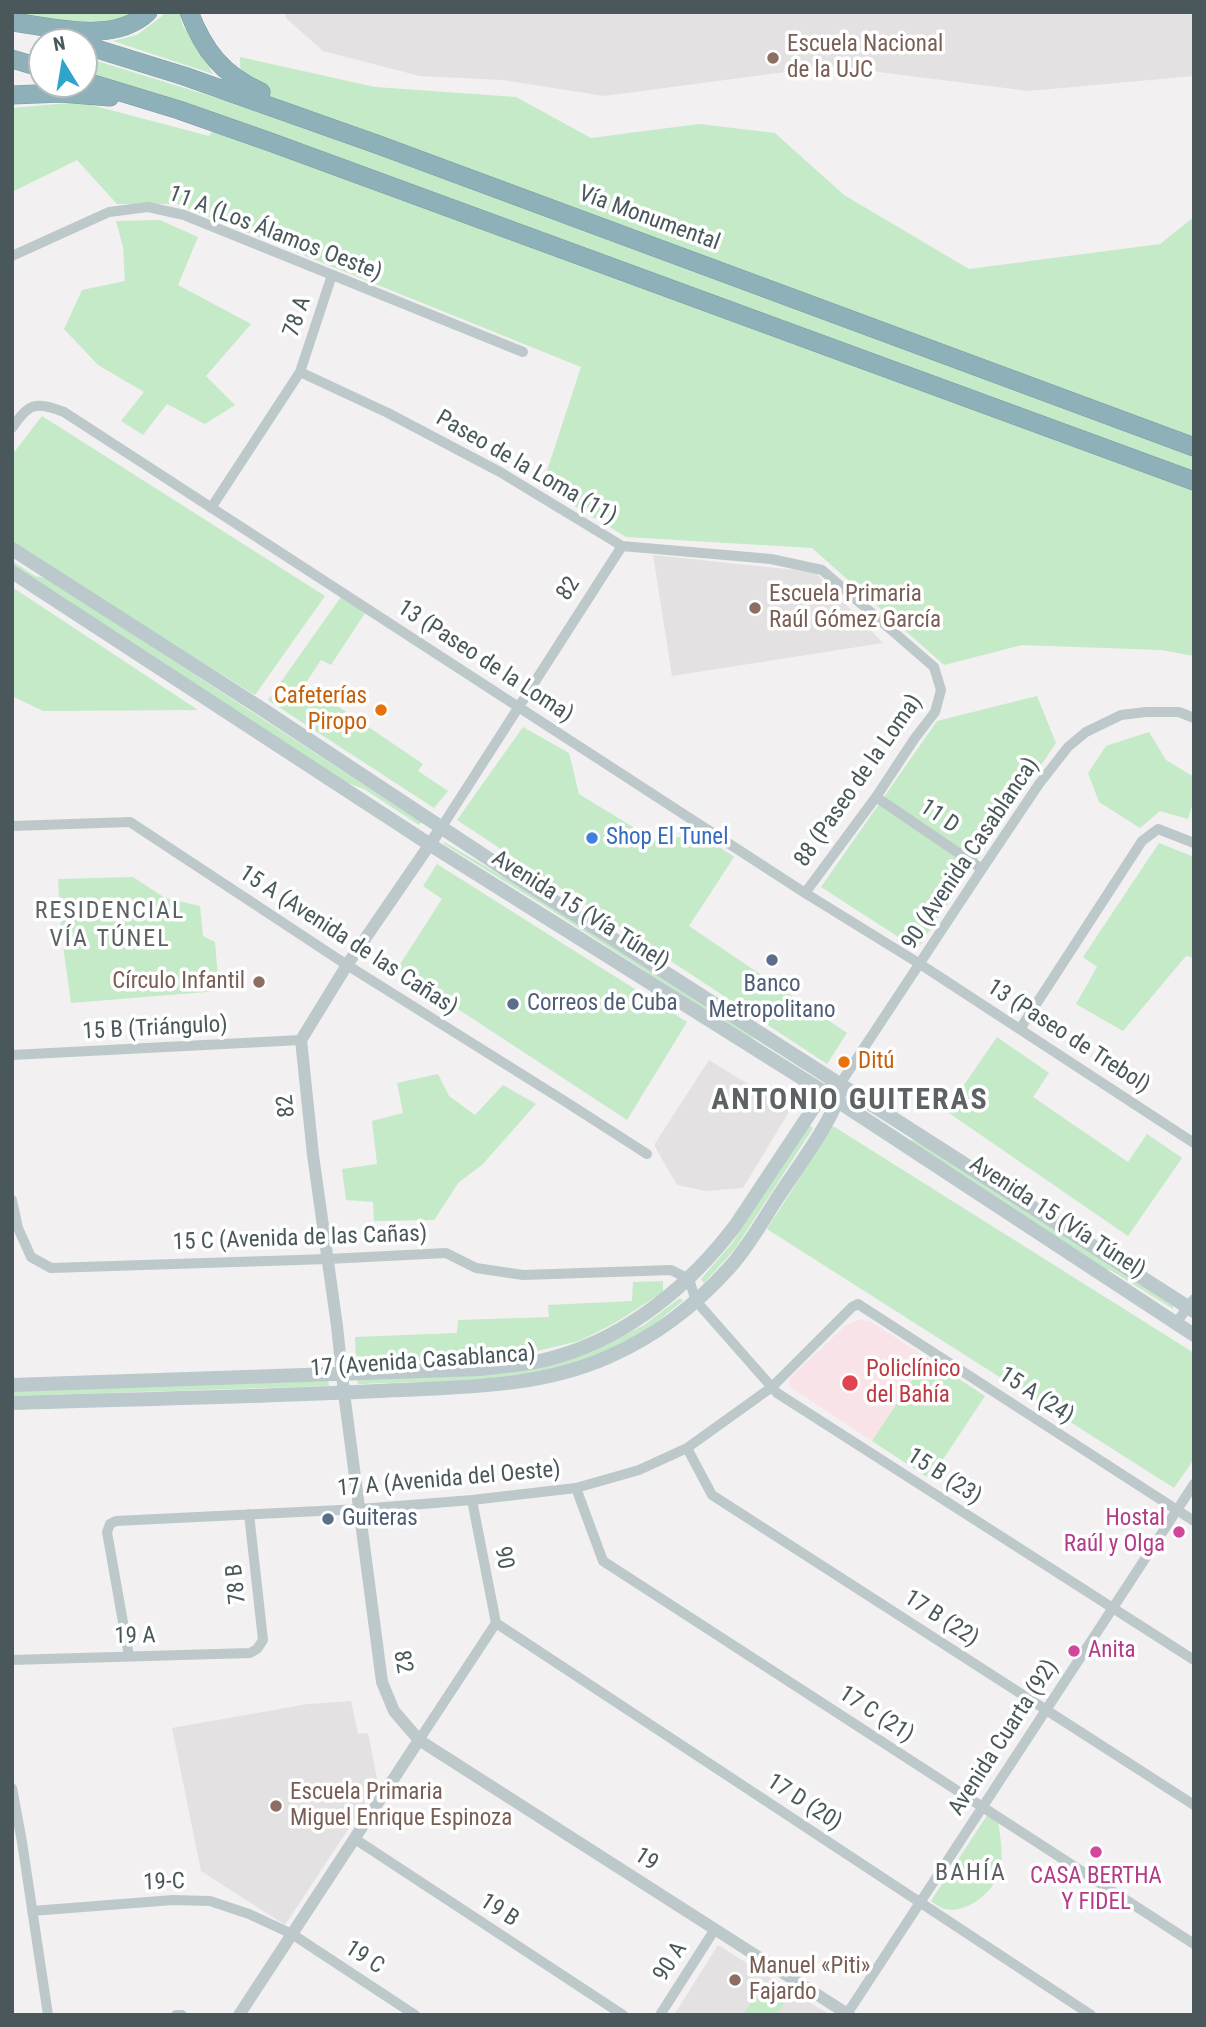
<!DOCTYPE html>
<meta charset="utf-8">
<style>
body{margin:0}
#map{position:relative;width:1206px;height:2027px;overflow:hidden;background:#f2f0f1;font-family:"Roboto Condensed",sans-serif}
canvas{display:block}
.frame{position:absolute;inset:0;border:14px solid #4a585b;pointer-events:none}
.north{position:absolute;left:28px;top:28px;width:70px;height:70px;box-sizing:border-box;background:#fff;border:2px solid #b7bcbd;border-radius:50%;rotate:349deg;font-size:19px;font-weight:700;line-height:28px;text-align:center;color:#4a585b}
.north::after{content:'';display:block;margin:auto;width:24px;height:32px;background:#30a5cc;clip-path:polygon(50% 0,100% 100%,50% 72%,0 100%)}
</style>
<div id="map">
<canvas width="1206" height="2027"></canvas>
<div class="frame"></div>
<div class="north">N</div>
</div>
<script>
const c = document.querySelector('canvas').getContext('2d');
c.lineJoin = 'round';
function paint(path, color) { c.fillStyle = color; c.fill(path, 'evenodd'); }
function stroke(path, color, width, dash) { c.strokeStyle = color; c.lineWidth = width; c.lineCap = dash ? 'butt' : 'round'; c.setLineDash(dash || []); c.stroke(path); }
function write(font, color, halo, rows, align = 'center') {
  c.font = font + ' "Roboto Condensed",sans-serif'; c.lineWidth = 7; c.setLineDash([]); c.textBaseline = 'middle'; c.strokeStyle = halo; c.fillStyle = color; for (const [text, x, y, turn = 0] of rows) {
    c.save(); c.translate(x, y); c.rotate((+turn || 0) * Math.PI / 180); c.textAlign = isNaN(turn) ? turn : align; if (halo) c.strokeText(text, 0, 0); c.fillText(text, 0, 0); c.restore();
  }
}
paint(new Path2D(`
 M285 12H1194V76L1029 91 831 66 604 96 503 80 420 76 323 51 286 18Z
 M653 555 815 572 883 643 672 676Z
 M709 1060 790 1110 743 1188 705 1191 677 1185 654 1145Z
 M351 1701 358 1734 368 1733 378 1784 285 1925 201 1871 172 1728 308 1704Z
 M718 1945 830 2015H674Z`), '#e3e1e2');
paint(new Path2D(`
 M858 1320 870 1321 927 1358 872 1441 790 1387 789 1379 845 1326Z`), '#f8e4e8');
paint(new Path2D(`
 M12 12H138C107 36 48 20 12 15Z
 M164 12H179L183 26 213 74 113 41 137 35 162 16Z
 M84 57 230 102 241 83 240 57 375 87 516 97 591 138 699 124 775 133 844 195 969 269 1160 244 1194 217V656L1161 650 1022 645 944 665 812 548 626 537 542 486 581 367 177 204H117L77 160 12 192V108L80 102 209 136 222 116 84 71Z
 M160 220 198 237 178 285 251 324 206 376 235 405 205 424 167 404 143 435 121 421 144 392 98 365 64 329 82 290 125 281 123 247 116 221Z
 M42 416 325 596 255 695 12 545V455Z
 M12 561 35 576 46 578 421 822 419 825 364 789 340 780 12 565Z
 M12 587 198 710 43 711 12 696Z
 M341 597 365 613 331 665 321 660 305 684 423 764 418 771 448 791 434 808 268 700Z
 M1037 696 1056 743 917 949 821 887 937 721Z
 M523 727 569 753 579 794 659 843 697 832 734 857 689 926 847 1033 827 1064 457 820Z
 M1149 732 1166 760 1194 777V800L1188 819 1160 811 1140 828 1099 802 1088 773 1106 746Z
 M444 842 516 884 827 1081 825 1083 755 1039 747 1037 551 910 444 844Z
 M1159 843 1194 857V958L1186 956 1123 1031 1076 1004 1097 967 1083 957Z
 M437 864 687 1022 627 1120 397 969 442 899 423 886Z
 M133 877 165 898 200 906 203 936 215 942 219 991 71 1003 61 931 58 879Z
 M997 1037 1049 1073 1033 1097 1128 1162 1147 1134 1182 1158 1128 1236 946 1111Z
 M438 1074 449 1096 475 1115 503 1085 536 1104 482 1165 459 1182 434 1220 374 1221 373 1202 346 1200 342 1169 377 1164 372 1121 403 1113 397 1083Z
 M845 1098 910 1140 917 1141 1173 1306V1309L1112 1271 1097 1266Z
 M809 1125 813 1128 735 1249 704 1283 701 1279 733 1242Z
 M833 1126 1194 1353V1459L1174 1488 767 1229Z
 M663 1281V1292L615 1323 579 1341 533 1352 472 1358 356 1363 355 1337 457 1333 458 1320 549 1317 548 1305 632 1301 633 1282Z
 M680 1298 683 1301C670 1310 658 1322 645 1331 555 1385 459 1380 358 1384L357 1379 498 1372 605 1345 644 1325Z
 M927 1358 985 1396 930 1479 872 1441Z
 M328 1381 329 1386 12 1396V1390Z
 M988 1814 998 1821C1000 1836 1004 1856 1000 1871 994 1892 967 1914 945 1909 940 1908 935 1904 931 1901Z
 M761 1987 784 2003 777 2015H743Z`), '#c4eac7');
const motorway = new Path2D(`
 M189 12C204 51 223 75 261 92
 M12 22C53 27 114 45 148 12
 M84 45 184 76 379 145 1194 447
 M12 59 42 68
 M84 81 179 110 273 143 1194 481
 M12 95 61 93 110 97`);
stroke(motorway, '#799ba4', 19);
stroke(new Path2D(`
 M12 256 109 212 148 207 184 215 523 352
 M300 372 388 413 500 472 622 546 771 559 822 570 934 667 941 690 935 712 915 738 876 797 805 893
 M12 428C29 403 35 401 64 412L805 893 920 964 1194 1143
 M211 508 300 372 332 275
 M876 797 982 869
 M12 826 130 822 347 965 566 1102 647 1154
 M441 828 622 546
 M1020 1029 1142 841 1158 829 1194 843
 M12 1055 301 1040
 M840 1084 982 869 1039 784 1068 747 1086 732 1121 715 1146 712H1179L1194 718
 M12 1200 18 1228 31 1257 51 1268 328 1259 446 1253 476 1268 523 1275 671 1270 689 1279 696 1301 777 1393 1194 1660
 M1176 1323 1194 1299
 M687 1448 712 1495 1194 1805
 M576 1488 603 1561 1194 1944
 M472 1500 496 1623
 M496 1623 1091 2015
 M129 1656 107 1532 110 1524 116 1521 360 1509 472 1500 576 1488 639 1470 687 1448 772 1387 852 1307 858 1304 1194 1521
 M12 1660 250 1653 257 1649 263 1640 249 1514
 M419 1740 496 1623
 M12 1788 22 1842 48 2015
 M355 1839 623 2015
 M32 1911 173 1900 210 1901 249 1914 292 1934 415 2015
 M847 2014 1194 1484
 M176 2015H182
 M660 2015 715 1929`), '#bdc8cb', 10);
stroke(new Path2D(`
 M441 828 347 965 301 1040 313 1155 337 1326 344 1393 382 1682 394 1711 419 1740 849 2015
 M239 2015 419 1740`), '#bdc8cb', 12);
stroke(new Path2D(`
 M12 549 262 709 524 882 1194 1311
 M12 572 429 844 824 1092 1194 1335
 M12 1385 480 1369C506 1366 534 1364 559 1356 630 1335 691 1284 735 1226L824 1092 832 1088
 M12 1403C134 1399 256 1397 378 1391 455 1387 536 1389 608 1357 654 1337 696 1305 730 1267 749 1246 763 1220 778 1197 793 1174 837 1115 839 1092`), '#bbc8cc', 14);
stroke(motorway, '#8eb0b8', 18);
for (const [x, y, r, color] of [
 [773,58,7,"#8d6e63"],
 [755,608,7,"#8d6e63"],
 [381,710,7,"#e8710a"],
 [592,838,7,"#3f7fe0"],
 [772,960,7,"#5c6f8a"],
 [259,982,7,"#8d6e63"],
 [513,1004,7,"#5c6f8a"],
 [844,1062,7,"#e8710a"],
 [850,1383,9,"#e0444e"],
 [328,1519,7,"#5c6f8a"],
 [1179,1532,7,"#d1479c"],
 [1074,1651,7,"#d1479c"],
 [276,1806,7,"#8d6e63"],
 [1096,1852,7,"#d1479c"],
 [735,1980,7,"#8d6e63"]
]) { const dot = new Path2D(); dot.arc(x, y, r, 0, 2 * Math.PI); c.fillStyle = color; c.fill(dot); stroke(dot, '#fff', 2.5); }
write('23px', '#785e54', '#fff', [
 ["Escuela Nacional",787,45],
 ["de la UJC",787,71],
 ["Escuela Primaria",769,595],
 ["Raúl Gómez García",769,621],
 ["Círculo Infantil",245,982,"right"],
 ["Escuela Primaria",290,1793],
 ["Miguel Enrique Espinoza",290,1819],
 ["Manuel «Piti»",749,1967],
 ["Fajardo",749,1993]
], 'left');
write('23px', '#4a585b', '#fff', [
 ["Vía Monumental",649,219,20],
 ["11 A (Los Álamos Oeste)",275,234,21],
 ["78 A",298,317,-71],
 ["Paseo de la Loma (11)",526,468,30],
 ["82",569,589,-57],
 ["13 (Paseo de la Loma)",485,662,33],
 ["88 (Paseo de la Loma)",859,781,-55],
 ["11 D",939,817,34],
 ["90 (Avenida Casablanca)",971,854,-56],
 ["Avenida 15 (Vía Túnel)",580,911,32],
 ["15 A (Avenida de las Cañas)",348,941,33],
 ["15 B (Triángulo)",155,1029,-3],
 ["13 (Paseo de Trebol)",1068,1037,33],
 ["82",287,1106,-96],
 ["Avenida 15 (Vía Túnel)",1057,1218,33],
 ["15 C (Avenida de las Cañas)",300,1239,-2],
 ["17 (Avenida Casablanca)",423,1362,-4],
 ["15 A (24)",1036,1396,33],
 ["15 B (23)",944,1477,33],
 ["17 A (Avenida del Oeste)",449,1480,-5],
 ["90",503,1558,79],
 ["78 B",237,1584,-96],
 ["17 B (22)",941,1619,33],
 ["19 A",135,1637,-1],
 ["82",402,1662,80],
 ["17 C (21)",876,1715,33],
 ["Avenida Cuarta (92)",1004,1738,-57],
 ["17 D (20)",804,1803,33],
 ["19",646,1860,33],
 ["19-C",164,1883,-2],
 ["19 B",499,1911,33],
 ["19 C",364,1958,33],
 ["90 A",671,1962,-57]
]);
write('23px', '#c56008', '#fff', [
 ["Cafeterías",367,697],
 ["Piropo",367,723],
 ["Ditú",858,1062,"left"]
], 'right');
write('23px', '#366cbe', '#fff', [
 ["Shop El Tunel",606,838]
], 'left');
write('23px', '#4e5e75', '#fff', [
 ["Banco",772,985,"center"],
 ["Metropolitano",772,1011,"center"],
 ["Correos de Cuba",527,1004],
 ["Guiteras",342,1519]
], 'left');
write('23px', '#be3a42', '#fff', [
 ["Policlínico",866,1370],
 ["del Bahía",866,1396]
], 'left');
write('23px', '#b23c85', '#fff', [
 ["Hostal",1165,1519],
 ["Raúl y Olga",1165,1545],
 ["Anita",1088,1651,"left"],
 ["CASA BERTHA",1096,1877,"center"],
 ["Y FIDEL",1096,1903,"center"]
], 'right');
c.letterSpacing = '2px';
write('24px', '#5d6264', '#fff', [
 ["RESIDENCIAL",110,912],
 ["VÍA TÚNEL",110,940],
 ["BAHÍA",971,1874]
]);
c.letterSpacing = '0px';
c.letterSpacing = '2px';
write('bold 30px', '#5d6264', '#fff', [
 ["ANTONIO GUITERAS",850,1101]
]);
c.letterSpacing = '0px';
</script>
